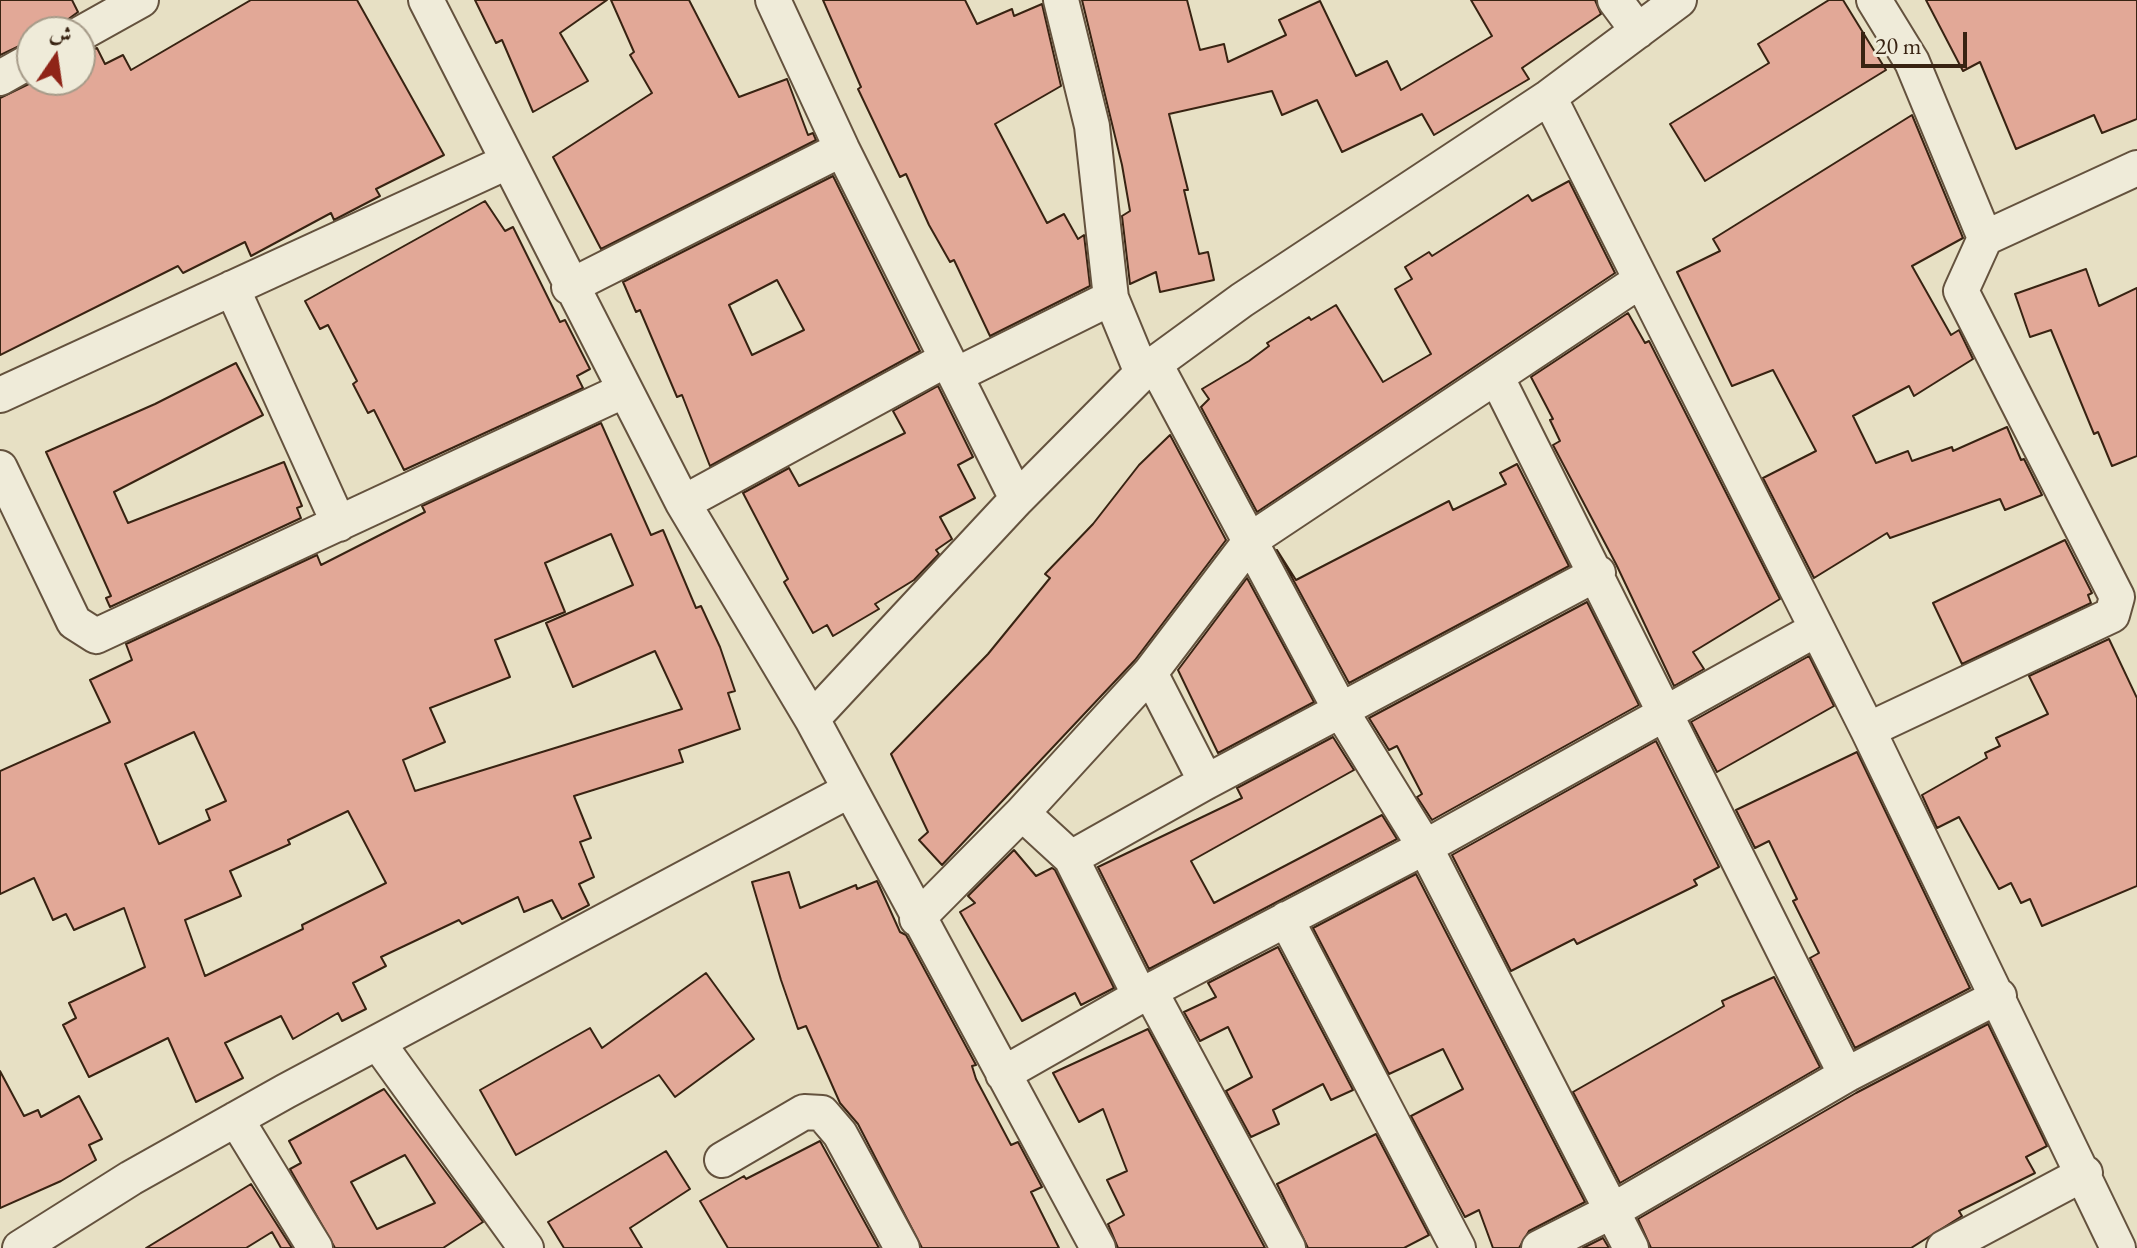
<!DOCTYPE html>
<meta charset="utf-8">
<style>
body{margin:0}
#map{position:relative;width:2137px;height:1248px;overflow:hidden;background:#e7e0c4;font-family:"EB Garamond",Amiri,serif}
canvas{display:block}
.north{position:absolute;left:16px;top:16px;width:80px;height:80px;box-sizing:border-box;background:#efebd9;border:2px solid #a69b89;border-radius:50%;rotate:13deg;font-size:22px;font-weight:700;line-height:32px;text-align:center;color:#382312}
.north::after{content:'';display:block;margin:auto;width:28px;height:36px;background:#8f2418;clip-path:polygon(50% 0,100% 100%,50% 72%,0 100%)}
.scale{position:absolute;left:1861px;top:32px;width:106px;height:36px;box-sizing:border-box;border:4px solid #382312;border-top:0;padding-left:10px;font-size:24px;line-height:28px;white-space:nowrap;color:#382312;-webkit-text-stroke:6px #efebd9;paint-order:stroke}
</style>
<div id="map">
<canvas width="2137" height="1248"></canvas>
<div class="north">ش</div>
<div class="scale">20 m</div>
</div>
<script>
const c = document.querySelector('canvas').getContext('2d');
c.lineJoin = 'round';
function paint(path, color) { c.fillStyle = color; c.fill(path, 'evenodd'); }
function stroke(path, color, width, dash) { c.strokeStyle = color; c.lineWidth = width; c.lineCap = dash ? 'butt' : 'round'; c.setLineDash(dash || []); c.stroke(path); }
const building = new Path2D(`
 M0 0H72L78 12 63 23 60 32H32V40L0 55Z
 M251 0H357L444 155 376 189 380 196 334 220 331 213 251 256 245 242 183 273 178 266 0 355V98L37 80H80V54L97 48 105 64 123 55 131 70Z
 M475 0H607L560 33 588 81 533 112 502 40 496 43Z
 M611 0H689L739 97 787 79 808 135 813 133 816 140 601 249 553 157 652 93 630 55 634 52Z
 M823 0H965L977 24 1012 9 1014 16 1042 4 1061 86 995 124 1047 223 1064 214 1078 239 1084 235 1090 286 990 336 954 260 950 262 929 225 906 174 900 177 858 89 861 87Z
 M1082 0H1187L1200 50 1224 44 1228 62 1286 35 1279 20 1320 1 1356 76 1387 61 1401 90 1492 36 1471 0H1595L1601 14 1522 68 1529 79 1434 135 1422 114 1342 152 1317 100 1282 115 1272 91 1169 114 1188 190H1184L1199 254 1208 252 1214 280 1160 292 1156 272 1130 284 1122 216 1130 211 1122 165Z
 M1829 0H1843L1886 70 1705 181 1670 124 1769 63 1758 44Z
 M1926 0H2137V119L2102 133 2094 115 2016 149 1980 62 1963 71Z
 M1912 115 1963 238 1912 266 1951 335 1959 330 1973 359 1914 396 1909 386 1853 416 1876 463 1908 451 1912 461 1952 447 1953 451 2007 427 2021 460 2024 459 2042 495 2005 510 2000 499 1890 538 1887 533 1814 578 1763 478 1816 451 1773 370 1732 386 1677 272 1720 251 1713 239Z
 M833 176 920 351 710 466 682 395 677 397 640 310 636 312 623 282ZM777 280 804 330 752 355 729 305Z
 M1569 181 1615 273 1257 512 1201 407 1209 399 1202 389 1249 361 1269 346 1267 343 1309 317 1311 320 1336 305 1383 382 1431 354 1395 289 1412 279 1405 267 1429 252 1432 256 1528 195 1532 201Z
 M485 201 505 231 513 227 560 322 565 320 590 369 577 376 583 388 404 470 374 410 368 413 353 384 357 381 328 325 320 329 305 301Z
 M2086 269 2099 306 2137 288V456L2112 466 2098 432 2094 434 2051 330 2030 337 2015 294Z
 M1628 313 1645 343 1649 341 1780 599 1693 652 1704 669 1674 686 1616 564 1553 445 1560 441 1550 420 1553 419 1531 377Z
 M236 363 263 415 114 492 128 523 284 462 302 506 297 508 301 518 110 607 106 598 111 596 46 452 155 404Z
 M938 386 973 457 958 465 975 498 940 517 952 539 936 550 939 554 914 580 875 604 879 609 833 636 827 625 813 633 784 582 788 579 743 493 789 468 799 486 905 433 893 411Z
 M601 423 651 535 663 530 696 608 701 606 720 647 735 691 728 693 740 729 679 750 683 762 574 796 591 838 580 842 594 877 579 884 589 905 562 919 552 900 524 912 518 897 462 924 459 920 381 957 386 966 353 983 366 1009 342 1021 338 1013 293 1039 281 1016 225 1043 243 1078 196 1102 168 1038 89 1077 63 1025 76 1018 69 1003 145 967 124 908 74 930 66 914 53 920 34 878 0 894V771L110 722 90 680 132 660 126 644 317 555 321 565 425 512 422 506ZM611 534 633 585 546 623 573 687 655 651 682 709 415 791 403 760 445 742 430 708 510 677 495 640 565 612 545 563ZM194 732 226 801 206 810 210 820 159 844 125 764ZM348 811 386 883 302 925 303 929 205 976 185 920 241 896 230 871 290 844 288 840Z
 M1170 435 1226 540 1135 660 942 865 919 840 928 832 891 754 988 654 1050 578 1045 574 1093 524 1139 465Z
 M1517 464 1569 566 1349 683 1277 550 1296 580 1449 501 1453 510 1506 484 1500 473Z
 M2065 540 2092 593 2088 595 2091 603 1962 664 1933 603Z
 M1247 578 1314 702 1218 753 1178 670Z
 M1587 602 1639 705 1432 820 1417 797 1422 794 1397 746 1389 750 1369 718Z
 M2109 639 2137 698V886L2042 926 2030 899 2021 903 2011 883 1999 889 1959 817 1937 828 1922 795 1987 758 1985 753 2000 746 1996 738 2048 714 2029 676Z
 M1809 656 1834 706 1717 772 1691 722Z
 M1333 737 1354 770 1191 861 1214 903 1382 815 1397 839 1149 969 1098 867 1242 798 1237 788Z
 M1656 741 1719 867 1694 880 1697 885 1577 944 1574 939 1511 971 1452 855Z
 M1857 752 1970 988 1855 1048 1810 958 1819 953 1793 901 1797 899 1769 841 1755 848 1736 810Z
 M1014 850 1036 876 1052 868 1055 870 1114 988 1081 1005 1075 993 1022 1021 960 912 975 903 968 896Z
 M789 872 800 908 856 885 857 889 877 881 900 932 906 935 976 1065 972 1066 976 1079 1011 1145 1018 1142 1042 1187 1031 1192 1059 1248H922L858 1124 840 1103 806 1026 798 1029 781 980 752 882Z
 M1416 874 1585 1202 1529 1231 1519 1248H1493L1479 1210 1465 1217 1411 1116 1463 1089 1443 1049 1389 1074 1313 928Z
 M1278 947 1353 1090 1331 1100 1323 1084 1273 1110 1279 1124 1251 1137 1226 1091 1252 1077 1228 1027 1200 1041 1184 1012 1216 997 1208 983Z
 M706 973 754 1039 675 1097 659 1075 516 1155 480 1090 590 1028 602 1048Z
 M1774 977 1820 1067 1620 1183 1573 1092 1724 1006 1722 1001Z
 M1988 1024 2047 1146 2026 1157 2035 1173 1959 1211 1962 1216 1911 1248H1651L1638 1219 1856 1093Z
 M1148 1029 1265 1248H1118L1108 1224 1124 1215 1107 1180 1127 1171 1103 1109 1079 1122 1053 1073Z
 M0 1071 24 1116 38 1110 41 1117 79 1096 102 1139 89 1145 96 1160 61 1181 0 1208Z
 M384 1089 483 1222 443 1248H335L290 1169 301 1163 289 1141ZM405 1155 435 1203 377 1229 351 1182Z
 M1376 1134 1429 1235 1404 1248H1308L1277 1184Z
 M820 1141 879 1248H728L700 1201 744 1176 746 1179Z
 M666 1151 690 1189 630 1228 642 1248H564L548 1222Z
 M251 1184 292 1248H281L272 1232 246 1248H146Z
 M1603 1238 1609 1248H1583Z`);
paint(building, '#e2a897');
stroke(building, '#382312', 2);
const minor = new Path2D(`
 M426 0 683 503 812 719 1098 1248
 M773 0 842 149 1017 499
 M1061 0 1092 126 1111 298 1142 373
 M1615 0 1638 31
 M80 34 141 0
 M0 78 32 60
 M1549 97 1868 730 2118 1248
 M1985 238 2137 168
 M569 287 842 149
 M232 288 339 524
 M1155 364 1341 711 1425 847 1631 1248
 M956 375 1111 298
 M1497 378 1846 1075
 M0 395 507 162
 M0 468 74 622 96 636 625 390
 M683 503 947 359
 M1150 673 1206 782
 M812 719 1017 499 1142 373 1242 300 1549 97 1679 0
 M1868 730 2112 615 2117 597 1961 291 1985 238 1912 62 1874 0
 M1022 813 1071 858
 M917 919 1022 813 1150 673 1252 539 1641 280
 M1286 919 1458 1248
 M1150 991 1288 1248
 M1140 996 1071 858 1206 782 1598 573
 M378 1043 526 1248
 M1003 1074 1140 996 1425 847 1815 630
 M236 1119 315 1248
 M722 1160 804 1112 822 1113 840 1134 902 1248
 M20 1248 131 1178 286 1091 850 790
 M1539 1248 1612 1211 1846 1075 1999 996
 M1944 1248 2085 1173`);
stroke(minor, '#64523e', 38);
stroke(minor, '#efebd9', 34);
</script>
